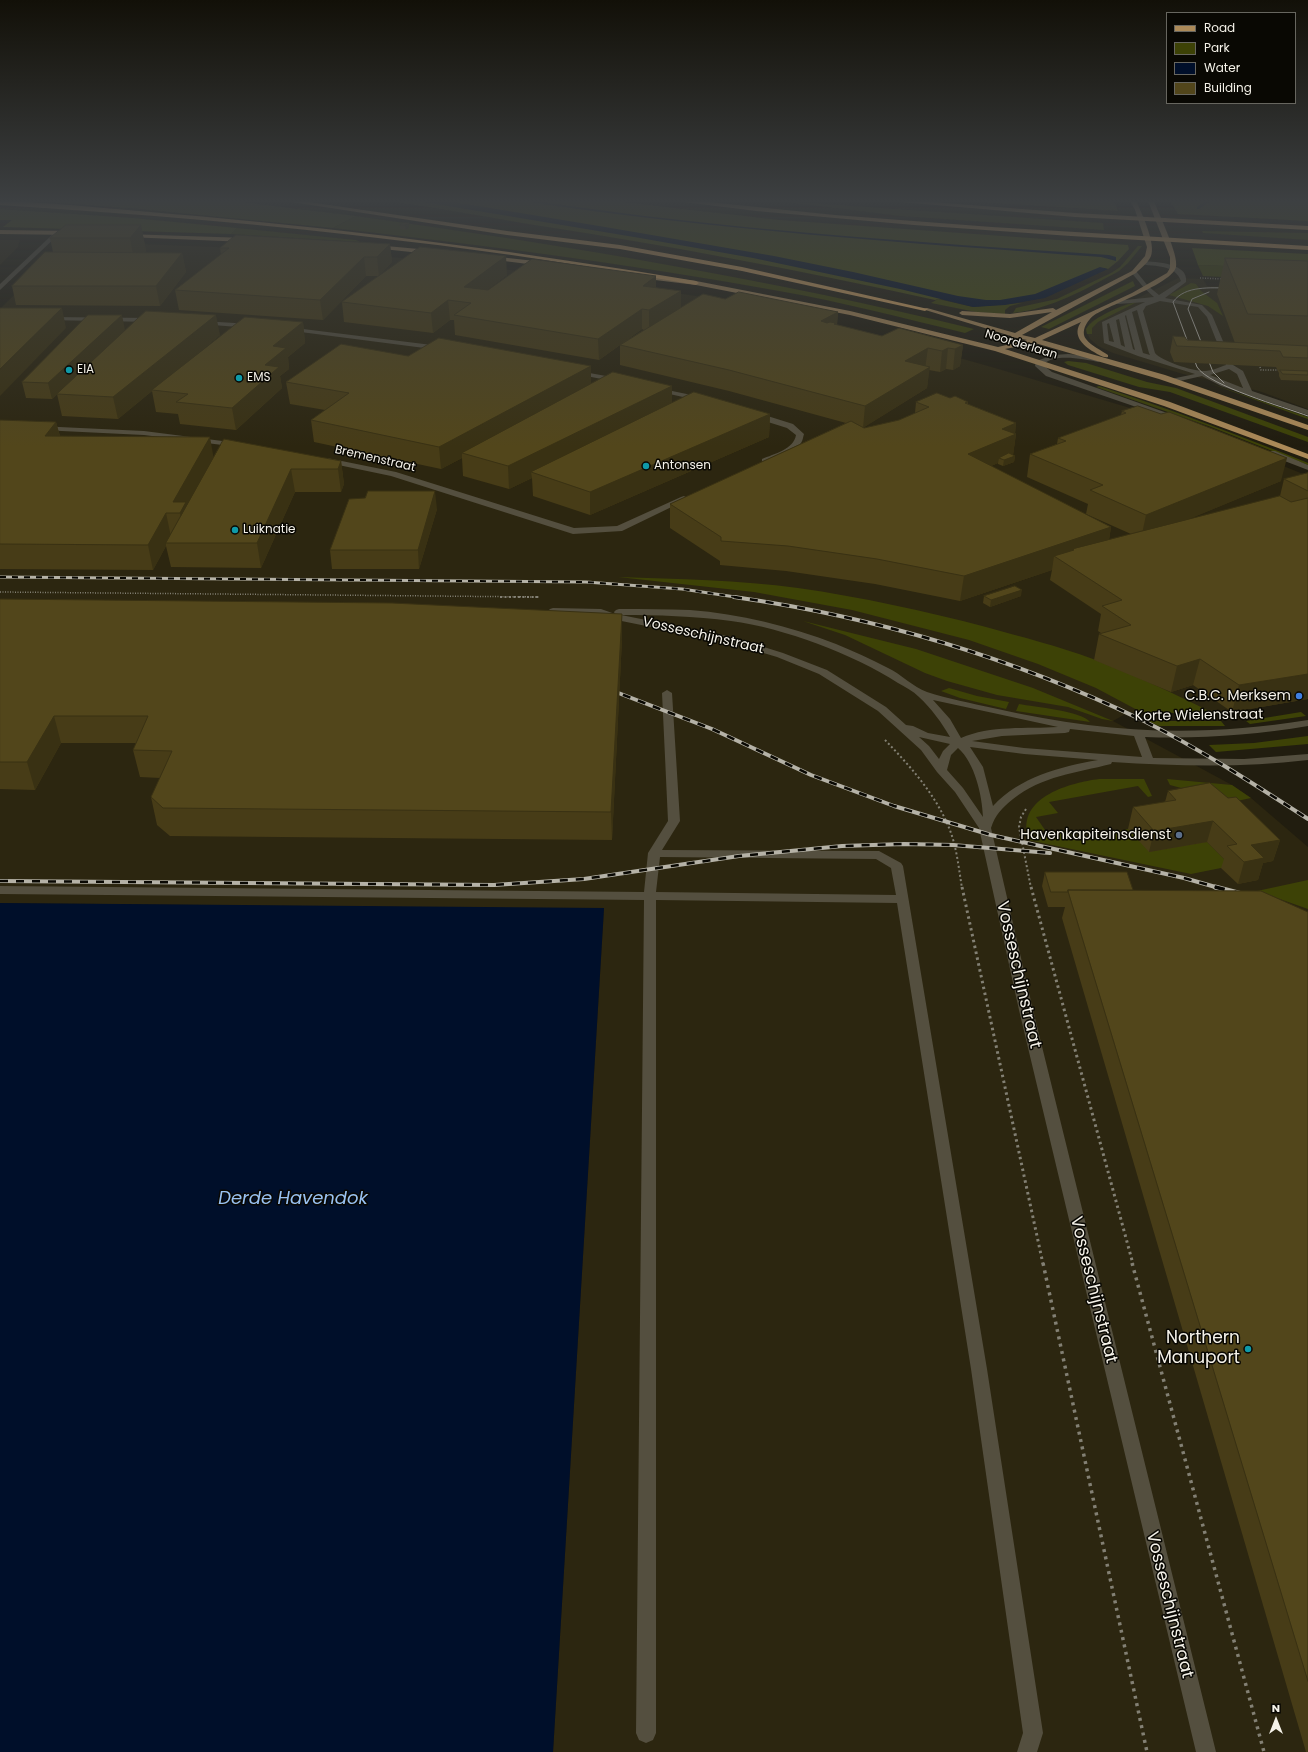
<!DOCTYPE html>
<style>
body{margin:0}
#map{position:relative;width:1308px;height:1752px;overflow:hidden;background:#211d0f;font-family:Poppins,sans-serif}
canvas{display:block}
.legend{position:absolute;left:1166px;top:12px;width:130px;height:92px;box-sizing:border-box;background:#090803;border:1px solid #67665f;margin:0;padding:5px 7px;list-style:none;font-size:12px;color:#f5f2e9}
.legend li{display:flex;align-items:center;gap:8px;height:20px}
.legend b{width:20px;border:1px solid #67665f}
.north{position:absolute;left:1256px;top:1700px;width:40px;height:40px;-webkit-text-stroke:3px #090803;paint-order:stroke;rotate:0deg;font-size:11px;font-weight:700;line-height:16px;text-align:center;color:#f5f2e9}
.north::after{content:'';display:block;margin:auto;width:14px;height:18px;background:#f5f2e9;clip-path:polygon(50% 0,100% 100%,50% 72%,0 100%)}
</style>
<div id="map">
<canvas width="1308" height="1752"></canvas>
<ul class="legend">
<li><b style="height:5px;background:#ac8a58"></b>Road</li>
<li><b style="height:11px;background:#3d4206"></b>Park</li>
<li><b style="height:11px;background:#000f2a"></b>Water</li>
<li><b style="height:11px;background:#52461b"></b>Building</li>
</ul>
<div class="north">N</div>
</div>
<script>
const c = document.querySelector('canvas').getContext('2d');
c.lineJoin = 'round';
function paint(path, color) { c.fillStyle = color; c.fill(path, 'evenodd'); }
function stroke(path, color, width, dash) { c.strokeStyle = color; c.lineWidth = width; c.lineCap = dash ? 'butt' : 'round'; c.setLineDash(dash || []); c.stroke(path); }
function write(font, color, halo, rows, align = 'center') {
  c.font = font + ' Poppins,sans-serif'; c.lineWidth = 3; c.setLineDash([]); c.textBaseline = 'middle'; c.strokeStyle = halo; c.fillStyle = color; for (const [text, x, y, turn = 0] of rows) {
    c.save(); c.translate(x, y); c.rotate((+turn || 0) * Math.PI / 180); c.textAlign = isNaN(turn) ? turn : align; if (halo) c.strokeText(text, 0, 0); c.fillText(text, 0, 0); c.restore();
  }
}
paint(new Path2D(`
 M0 240H20L18 247 0 265Z
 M68 241 240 248 392 257 538 273 696 296 744 305 896 340 995 368 1137 410 1239 448 1308 476 1232 712 1215 714 1129 712 1113 721 1232 785 1251 798 1308 847V1752H553L604 909 0 903V309Z
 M1178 278 1203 279 1207 286 1308 290V409L1259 391 1183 374 1113 353 1098 346 1090 339 1086 331 1089 324 1092 321Z`), '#2c2610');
paint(new Path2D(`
 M779 201 1103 223 1104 230 900 216Z
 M356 216C564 245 770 279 974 329L965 333C903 318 842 302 779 291 632 264 482 245 333 228Z
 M237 228 356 240 360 242 231 234Z
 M1202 231 1308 233V240L1203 233Z
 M1138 246H1142L1128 263 1119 271C1086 289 1051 309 1013 313L1016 308 1020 307 1057 299 1111 273 1120 267Z
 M1198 265 1308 269V281L1203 276Z
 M1133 281 1135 286 1049 329 1041 327Z
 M1191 283 1196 284 1201 291 1217 303 1223 316 1208 306 1169 295Z
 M938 299 973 307 1022 303 1010 306 1005 310V314L976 312 931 303Z
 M1137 302 1098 322 1092 328V334H1087L1086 329C1093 317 1124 304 1137 302Z
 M1068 361 1086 363 1147 382 1176 388 1308 437V442L1170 392 1139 387 1068 365 1064 362Z
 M1209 383 1308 417V419L1305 418Z
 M1099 386C1170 409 1239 435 1308 463V465L1211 427 1096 387Z
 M618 577C678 579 739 580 798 588 861 597 925 611 986 627 1022 637 1058 646 1093 659 1135 675 1175 694 1215 714L1141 712 1096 688 1038 664 969 640 852 610 754 592Z
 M803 621 916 649 1033 688 1113 721 1102 719 1068 707 997 695 947 681 925 673 845 635Z
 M949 688 977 696 1009 702 1006 709 960 698 941 691Z
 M1019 704C1034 707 1082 711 1090 722L1016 711Z
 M1301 712 1306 716 1250 724 1246 721Z
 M1148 721H1221L1225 726H1159Z
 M1308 736V744L1216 752 1209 745 1254 743Z
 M1099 779H1144L1152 796 1148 797 1138 786 1049 802 1058 813 1036 817 1045 830 1027 833C1021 796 1070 783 1099 779Z
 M1167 779 1232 785 1251 798 1232 802 1170 785Z
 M1128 829 1207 842 1231 866 1191 874 1028 840 1027 838 1070 830 1080 839Z
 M1308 880V909L1257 891Z`), '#3d4206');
paint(new Path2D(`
 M37 201H233L356 216 333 228 139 209Z
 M391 201H613L780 220 1128 245 1129 249 1118 261 1108 269 1103 268 1047 293 1011 301 938 299 935 300C800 270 665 245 528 224 482 216 437 208 391 201Z
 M967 201H1114L1118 211Z
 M1170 201H1308V221L1178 214Z
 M0 209 133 218 237 228 231 234 3 227 12 220H0Z
 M1192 248 1308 254V269L1198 265Z`), '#484e0d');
paint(new Path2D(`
 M418 201H448L605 227 774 256 853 272 958 296 986 300H1000L1035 294 1100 267 1108 269 1045 298 1005 305 973 307 900 289 753 258 640 238Z
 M522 201H536C725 230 917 242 1109 255L1116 257V261L1101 257C907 243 715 230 522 201Z
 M0 903 604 908 553 1752H0Z`), '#000f2a');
paint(new Path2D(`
 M1205 201H1211L1199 209H1197V207Z`), '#000f2a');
stroke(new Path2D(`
 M1200 278 1223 279
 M1260 367 1261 370H1280
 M0 592 540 597`), '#838074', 1.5, [1, 1.5]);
stroke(new Path2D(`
 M500 597H540
 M885 740C911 767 938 797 951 833 957 850 959 870 962 888
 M1026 809 1021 817 1019 827 1031 888`), '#838074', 2, [2, 2.5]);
stroke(new Path2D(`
 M962 887 1043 1264
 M1031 887 1133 1264`), '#838074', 3, [2.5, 3.5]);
stroke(new Path2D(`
 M1043 1263 1147 1752
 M1132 1263 1264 1752`), '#838074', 3.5, [3, 4.5]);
paint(new Path2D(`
 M55 232 60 233 0 290V284Z
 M1143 261C1156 262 1189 263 1186 282L1165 298 1202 305 1212 315 1233 365 1243 371 1252 391 1308 410V415L1221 386 1202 376 1171 383V379L1195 374 1138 356 1104 343 1102 322 1145 302 1118 304 1116 303V301L1154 297 1144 288 1131 272 1132 271H1136L1148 286 1159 295 1181 281C1175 264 1155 267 1141 264V262ZM1160 301 1198 307 1207 317 1226 365C1220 367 1212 371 1205 371 1195 372 1161 361 1155 353L1143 311 1146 306ZM1137 310 1149 353 1150 355 1143 353 1132 312ZM1126 315 1135 350 1133 349 1125 316ZM1119 319 1125 347 1121 345 1116 320ZM1109 323 1114 342 1109 341 1107 324ZM1229 369 1237 374 1243 388 1210 375Z
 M48 317 153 318 156 320 153 322 46 320V318Z
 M202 321 251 324 254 326 251 328 200 324V322Z
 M287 327 440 346 443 348 440 350 285 330V328Z
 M1068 354 1090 356 1102 360 1098 362C1084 359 1053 353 1043 365L1052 372 1184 419 1183 421H1177L1046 376 1035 366 1036 361 1054 355Z
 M573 370 617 378 621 380 617 382 576 374H573Z
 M653 387 701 397 705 399 701 401 656 391H653Z
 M752 413H758L793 424 804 434C803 437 803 440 801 443 796 450 771 464 762 463V459C774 454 794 449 796 435L787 428 752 417Z
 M38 426 144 431 238 443 242 445 238 447 144 435 41 430 37 428Z
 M1269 451H1275L1308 465V470L1269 455Z
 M324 458H327L396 472 574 528 617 526 681 497 684 496 688 499 622 531 573 534 391 476 324 462Z
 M553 608 601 609 615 614 614 612 616 610 619 609C643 609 667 609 690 610 740 614 790 626 836 644 853 651 871 659 888 668 901 674 913 687 927 692 948 699 971 703 993 708 1103 733 1196 738 1308 720V726C1254 735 1200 739 1145 737L1153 758 1244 759 1308 754V760C1242 768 1178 766 1112 762L1111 764C1076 773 1042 776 1013 799 1002 808 995 815 991 828L1033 1010 1216 1752H1196L1019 1010 979 828 955 792 937 772 921 750 878 711 819 674 777 657 730 643 592 615 550 613 548 611 550 609ZM621 615C658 615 694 616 731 621 784 628 853 654 898 683 905 687 913 691 919 697 931 708 942 723 950 737L928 733 913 726 906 725 886 707 827 670 783 653 732 637ZM933 700 1058 727C1027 729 990 725 961 738L950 719ZM1070 729 1134 736 1142 757 1024 748 972 741 1002 736 1065 733 1069 732ZM919 737 950 744 943 751 939 759 929 746ZM970 747 1024 754 1098 760C1059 767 1020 777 993 806L983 767ZM958 748C975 763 982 795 983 817L963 788 947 770 951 755Z
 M667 690 672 693 680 821 662 850 879 851 901 863 903 866 987 1369 1043 1733 1037 1752H1017L1023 1733 971 1369 897 903 656 900V1733L653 1740 646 1743 639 1740 636 1733 644 900 0 894V886L644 892 648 853 668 821 662 693ZM660 857 876 859 891 868 896 895 656 892Z`), '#544f3f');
paint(new Path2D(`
 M1130 201H1136C1142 213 1156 244 1151 256 1148 263 1141 268 1136 273L1022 335 1035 338 1132 293 1167 273 1170 268V257L1148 201H1154C1159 215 1179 255 1176 267 1172 284 1108 305 1093 316 1088 320 1080 331 1086 339 1091 346 1101 350 1108 355V357C1103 358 1099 355 1094 352 1082 345 1072 335 1081 322L1042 340 1165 375 1308 425V430L1159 379 1035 343 1005 349 1170 402 1308 454V459L1164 406 995 351 850 315 696 285 639 278 636 276 639 274 696 281 850 311 998 347 1027 340 1012 337 1011 336 922 309 927 308 1015 333 1052 312 1010 318 962 315 959 313 962 311 1010 314 1053 308 1056 310 1132 271 1145 256 1147 247 1135 210Z
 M0 230 73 231 76 233 73 235 0 234Z
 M125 234 247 238 250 240 247 242 127 237 124 235Z
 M375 245 430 250 433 252 430 254 373 248 372 247Z
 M490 256 544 262 547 264 544 266 488 259V257Z`), '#ac8a58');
paint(new Path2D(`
 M0 201C65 203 131 211 197 216 364 231 530 253 696 281L699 283 696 285C599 268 501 252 403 241 269 224 135 214 0 205Z
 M285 201H302L507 231 620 245 742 267 928 309 925 311 742 271 620 249 507 235Z
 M676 201H699L835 215 992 227 1308 246V250L1071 236 914 225 756 211Z
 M889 201H919L1075 213 1308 226V230L1075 217Z`), '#e6b169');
stroke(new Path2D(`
 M1230 288C1211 288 1185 285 1173 302L1197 367C1209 386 1284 407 1308 416
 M1209 292 1192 299 1188 309 1213 372 1224 383`), '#b5b2a7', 1);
const railFar2 = new Path2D(`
 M0 577 586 582 682 589 742 598`);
const railFar1 = new Path2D(`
 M734 597C876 617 1013 658 1142 720 1200 749 1254 784 1308 819
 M608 689 712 729 811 775 894 806 991 835 1184 878 1219 888
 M0 881 494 885 584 879 739 856 842 846 904 844 953 845 1050 853`);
const rail = new Path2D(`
 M1215 887 1242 894`);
stroke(railFar2, '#b5b2a7', 3);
stroke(railFar1, '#b5b2a7', 4);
stroke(rail, '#b5b2a7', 5);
stroke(railFar2, '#090803', 2, [6]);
stroke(railFar1, '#090803', 2.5, [8]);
stroke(rail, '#090803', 3.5, [10]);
paint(new Path2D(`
 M409 223V228L406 230 400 229V225Z
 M141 225 146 251 145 253H182L186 272 160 306 16 305 12 286 53 252 50 238Z
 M390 244 392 262 379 276 507 275 487 290 656 288 681 308 725 299 838 312 837 325 882 336 963 345 960 366 953 370 946 369 940 372 929 370 927 388 864 427V428L899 420 915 413 916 402 950 398 968 402V404L1016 423 1015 433 1016 434 1013 455 1015 456 1014 462 1003 466 998 464V463L991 466 1111 527 1109 540 1131 534 1086 514 1088 504 1027 477 1030 454 1057 444 1058 438 1121 415 1122 411 1281 481 1186 520 1280 496 1284 479 1308 473V699L1232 712 1193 685 1171 692 1094 660 1099 634 1101 633 1098 631 1101 614 1050 580 1052 570 960 601 875 584 786 571 720 565V561L670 528V504L846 423 729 391 620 365V345L599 360 455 335 454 320H450L433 333 344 322 342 302 378 276H366L323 320 179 310 175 290 221 255 220 248ZM642 329 644 330 624 342Z
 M1225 258 1308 261V381L1281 380 1279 376V373L1276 367 1174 362 1170 352 1173 336 1187 340 1235 343 1217 294Z
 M303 322 305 343 288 357 289 369 280 376 282 388 236 430 180 424 178 414 156 412 152 391 118 419 62 416 57 394 52 399 26 398 22 382 125 330 116 340 220 335 177 371Z
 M408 356 591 383 672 403 770 414 769 437 590 515 533 496 532 478 509 489 463 476 462 458 441 469 314 442 311 420 325 410 290 404 286 382Z
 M0 420 56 422 60 436 214 457 341 461 344 484 341 492H295L261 568 171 567 166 546 153 570 0 569Z
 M365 498 437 509 419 569H332L330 550Z
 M984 596H1021L990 607 983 603Z
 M0 599 622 639 612 840 170 836 157 825 151 797 160 778 140 777 133 750 136 743H61L35 790 0 789Z
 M1168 791 1228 798 1280 840 1273 861 1263 863 1258 880 1238 884 1221 868 1224 859 1207 842 1149 852 1128 829 1133 807 1165 802Z
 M1045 872 1133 890 1308 912V1752H1306L1062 918 1065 907H1048L1042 886Z`), '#473c17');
paint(new Path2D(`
 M409 223V228L406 230 405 225Z
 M141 225 146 251 135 265 130 238Z
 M390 244 392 262 379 276 377 257Z
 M182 253 186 272 160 306 156 286Z
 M506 256 507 275 470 303 464 287Z
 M364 257 366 276 323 320 320 300Z
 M656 276V296L643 286Z
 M681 291V311L649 330V310Z
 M448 300 450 320 433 333 431 313Z
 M62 308 66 328 0 396V369Z
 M642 309V329L599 360 598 339Z
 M838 312 836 332 821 321Z
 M122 315 125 330 113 343 52 399 48 383Z
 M216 315 220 335 153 390H152V391L118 419 113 397Z
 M303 322 305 343 288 357 289 369 280 376 282 388 236 430 232 408 265 365 273 346Z
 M963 345 960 366 953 370 955 349Z
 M928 348 925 369 905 361Z
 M948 348 946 369 940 372 942 351Z
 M591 366V387L462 453V458L441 469 439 447Z
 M930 367 927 388 863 428 865 406Z
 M672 386V408L531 472 532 478 509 489 508 466Z
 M770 414 769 437 590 515V492Z
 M56 422 62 444 45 436Z
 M1016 423 1015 435 1016 434 1013 456H1015L1014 462 1003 466 1004 460 999 458 998 463 965 477 968 454 1002 429Z
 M210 437 214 460 185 537 180 513 173 502Z
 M1287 458 1281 481 1141 539 1146 515Z
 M341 461 344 484 341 492 338 469Z
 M291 469 295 492 261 568 257 543Z
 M435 491 437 509 419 569 418 550Z
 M166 513 171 537 166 543V546L153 570 148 545Z
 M1111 527 1107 551 1074 550 1073 549 1071 563 1054 556 1052 570 960 601 964 576Z
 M1022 590 1021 596 990 607 991 600Z
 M622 614V639L612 840 611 812Z
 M1200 659 1193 685 1171 692 1177 666Z
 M1308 674V699L1232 712 1239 685Z
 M54 716 61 743 35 790 27 762Z
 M1213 821 1207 842 1149 852 1154 831Z
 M1280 840 1273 861 1263 863 1258 880 1238 884 1244 862 1251 845Z`), '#393113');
const building = new Path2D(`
 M403 223H409L405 225H400Z
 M66 225H141L130 238H50Z
 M236 235 390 244 377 257H364L320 300 175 290 229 248H220Z
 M420 247 506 256 464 287 488 290 532 259 656 276 643 286 681 291 649 310 642 309 598 339 454 315 471 303 448 300 431 313 342 302Z
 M45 252 182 253 156 286H12Z
 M1225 258 1308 261V316L1248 314Z
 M739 292 838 312 821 321 827 323 830 322 836 323 834 324 882 336 899 328 963 345 955 349 948 348 942 351 928 348 905 361 930 367 865 406 729 370 620 345 703 294 725 299Z
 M0 308H62L0 369Z
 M146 311 216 315 113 397 57 394Z
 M88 315H122L109 327 48 383 22 382Z
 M245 317 303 322 273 346 286 348 265 365 279 367 232 408 176 402 188 394 152 390Z
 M1173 336 1185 337 1187 340 1308 346V358L1283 357 1280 351 1177 346Z
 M439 338 591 366 439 447 311 420 349 393 286 382 341 344 408 356Z
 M1280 370 1308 371V375L1283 374Z
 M613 372 672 386 508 466 462 453Z
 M694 392 770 414 590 492 531 472Z
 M937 393 950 398 955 396 968 402 965 403 1016 423 1002 429 1016 434 968 454 1111 527 964 576 877 559 788 546 721 541V537L670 504 851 421 864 428 899 420 929 407 916 402Z
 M1138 406 1161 414 1169 412 1287 458 1146 515 1090 490 1103 485 1030 454 1066 441 1058 438 1126 413 1122 411Z
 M0 420 56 422 45 436 210 437 173 502H186L180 513H166L148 545 0 544Z
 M224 439 341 461 338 469H291L257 543H166Z
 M1009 453 1015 456 1004 460 999 458Z
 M1308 473V491L1284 479Z
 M368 491H435L418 550H330L349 499 365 498Z
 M1280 496 1291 502 1308 498V674L1239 685 1200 659 1177 666 1099 634 1131 625 1102 606 1122 600 1054 556 1074 550 1073 549Z
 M1015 586 1022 590 991 600 984 596Z
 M0 599 392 603 622 614 611 812 163 808 151 797 172 751 133 750 148 716H54L27 762H0Z
 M1210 783 1228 798 1236 797 1280 840 1251 845 1264 858 1244 862 1227 846 1237 844 1213 821 1154 831 1133 807 1176 800 1168 791Z
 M1045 872H1127L1133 890H1068V892H1051Z
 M1068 890 1261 891 1308 912V1681Z`);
paint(building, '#52461b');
stroke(building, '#393113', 1);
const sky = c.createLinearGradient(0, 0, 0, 447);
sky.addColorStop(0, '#121008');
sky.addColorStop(0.45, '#3d4042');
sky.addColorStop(1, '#3d404200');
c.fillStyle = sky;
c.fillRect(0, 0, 1308, 447);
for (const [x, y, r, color] of [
 [69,370,4,"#0f9aa8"],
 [239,378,4,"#0f9aa8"],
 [646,466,4,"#0f9aa8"],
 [235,530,4,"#0f9aa8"],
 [1299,696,4,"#3f7fe0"],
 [1179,835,4,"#5c6f8a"],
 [1248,1349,4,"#0f9aa8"]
]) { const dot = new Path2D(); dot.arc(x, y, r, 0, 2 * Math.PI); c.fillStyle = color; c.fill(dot); stroke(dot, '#090803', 1.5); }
write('12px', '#f5f2e9', '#090803', [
 ["Noorderlaan",1021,345,17],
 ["Bremenstraat",375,459,13]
]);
write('12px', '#f5f2e9', '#090803', [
 ["EIA",77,370],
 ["EMS",247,378],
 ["Antonsen",654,466],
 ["Luiknatie",243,530]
], 'left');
write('14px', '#f5f2e9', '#090803', [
 ["Vosseschijnstraat",703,636,13],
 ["Korte Wielenstraat",1199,716,-1]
]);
write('14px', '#f5f2e9', '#090803', [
 ["C.B.C. Merksem",1291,696],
 ["Havenkapiteinsdienst",1171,835]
], 'right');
write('17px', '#f5f2e9', '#090803', [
 ["Vosseschijnstraat",1018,975,77],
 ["Vosseschijnstraat",1093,1290,76],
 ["Vosseschijnstraat",1169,1605,76]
]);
write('17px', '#f5f2e9', '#090803', [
 ["Northern",1240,1339],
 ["Manuport",1240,1359]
], 'right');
write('italic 18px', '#99c2f2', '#090803', [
 ["Derde Havendok",293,1199]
]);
</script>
